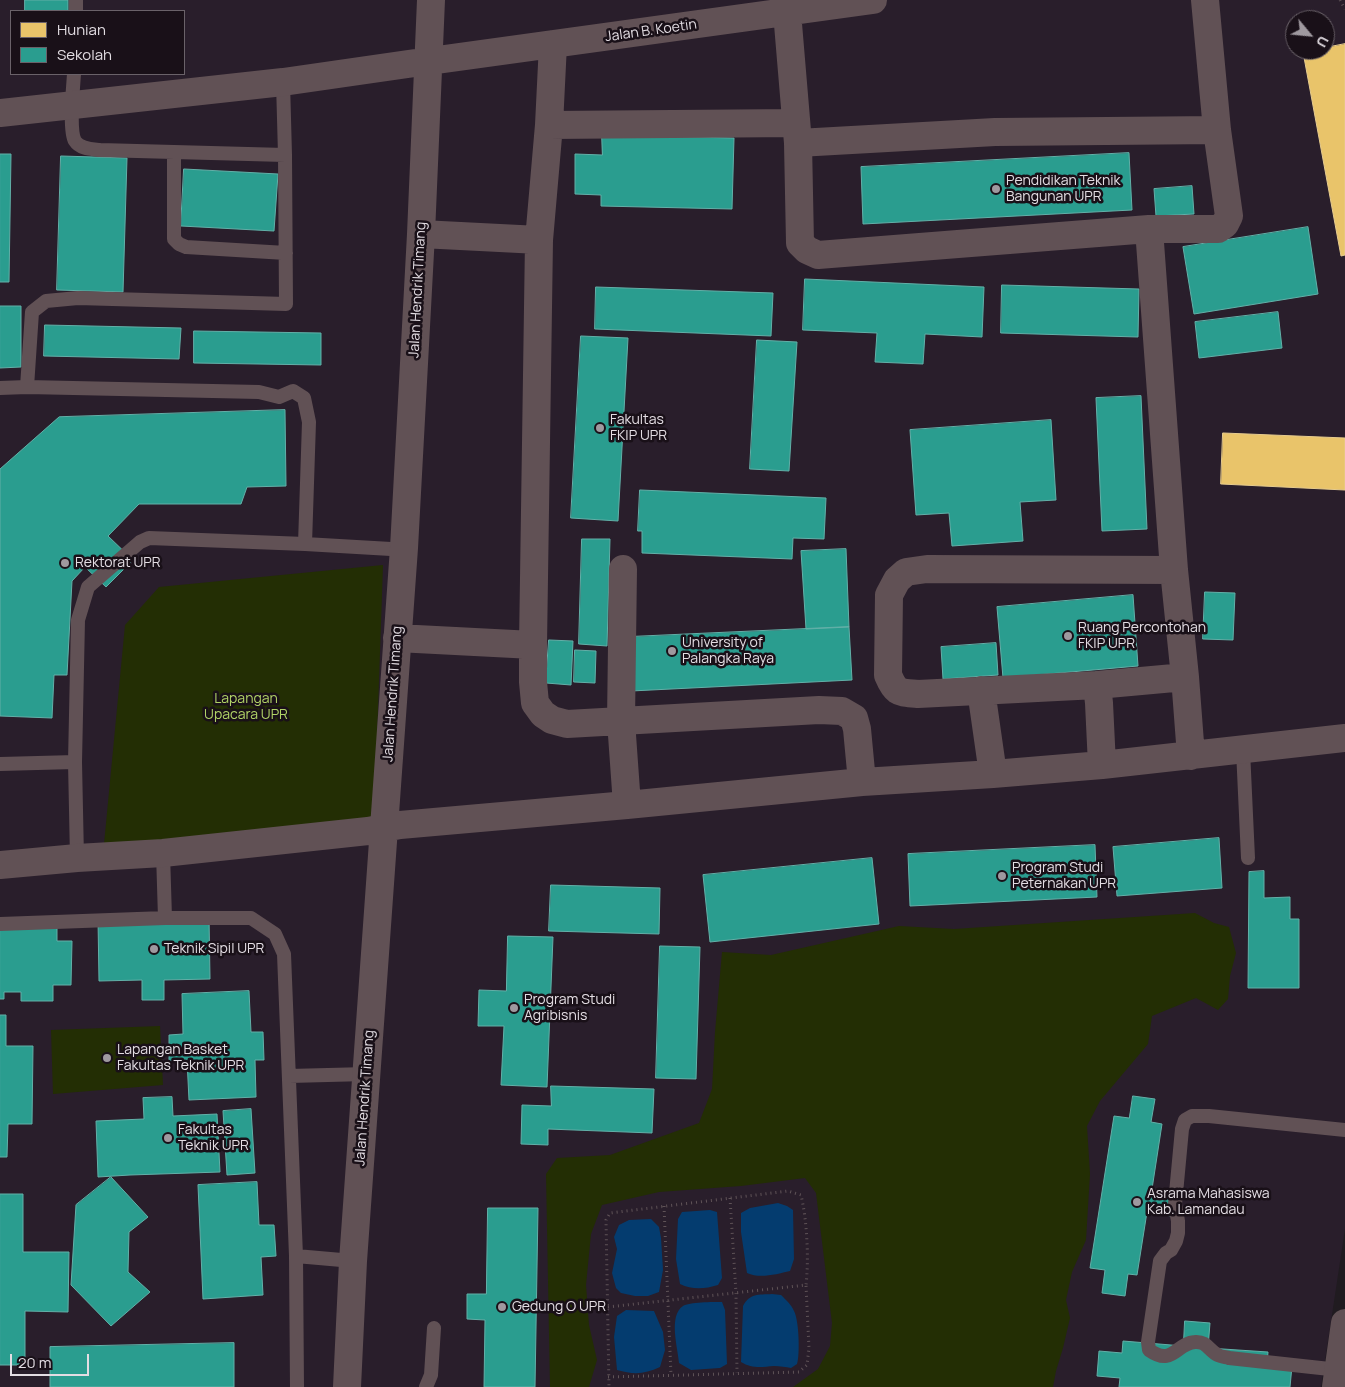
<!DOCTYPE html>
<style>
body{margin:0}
#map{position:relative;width:1345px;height:1387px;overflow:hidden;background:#201b20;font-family:Manrope,sans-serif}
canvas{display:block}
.legend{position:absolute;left:10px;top:10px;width:175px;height:65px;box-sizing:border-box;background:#191018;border:1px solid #6a6269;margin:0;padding:6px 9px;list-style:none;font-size:15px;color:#e3dde3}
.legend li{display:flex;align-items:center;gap:10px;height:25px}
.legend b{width:25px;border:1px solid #6a6269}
.north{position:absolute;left:1285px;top:10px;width:50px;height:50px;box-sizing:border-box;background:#191018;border:1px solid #6a6269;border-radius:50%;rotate:118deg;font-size:14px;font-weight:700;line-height:20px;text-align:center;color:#e3dde3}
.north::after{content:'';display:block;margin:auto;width:18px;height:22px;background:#9f999f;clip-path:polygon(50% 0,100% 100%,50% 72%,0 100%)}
.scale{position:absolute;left:10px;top:1354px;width:79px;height:22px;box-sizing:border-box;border:2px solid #e3dde3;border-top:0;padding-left:6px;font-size:15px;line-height:18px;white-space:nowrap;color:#e3dde3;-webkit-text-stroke:4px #191018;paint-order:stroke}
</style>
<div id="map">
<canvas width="1345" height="1387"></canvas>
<ul class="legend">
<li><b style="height:14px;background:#e9c46a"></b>Hunian</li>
<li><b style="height:14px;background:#2a9d8f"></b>Sekolah</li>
</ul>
<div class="north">U</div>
<div class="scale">20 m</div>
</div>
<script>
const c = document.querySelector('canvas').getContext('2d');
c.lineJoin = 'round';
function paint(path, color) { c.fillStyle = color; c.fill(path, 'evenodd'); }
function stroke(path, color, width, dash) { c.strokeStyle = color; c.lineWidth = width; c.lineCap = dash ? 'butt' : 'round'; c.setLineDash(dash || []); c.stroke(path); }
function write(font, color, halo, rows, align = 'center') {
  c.font = font + ' Manrope,sans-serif'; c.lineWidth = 5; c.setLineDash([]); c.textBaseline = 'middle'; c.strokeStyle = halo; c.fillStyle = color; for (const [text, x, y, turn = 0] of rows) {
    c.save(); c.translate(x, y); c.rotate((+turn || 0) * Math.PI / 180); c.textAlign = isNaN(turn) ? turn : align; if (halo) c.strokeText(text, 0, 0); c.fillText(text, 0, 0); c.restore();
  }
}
paint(new Path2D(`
 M0 0H1345V1229L1321 1387H0ZM11 11H184V74H11ZM1295 20H1325V50H1295Z`), '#291e2b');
paint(new Path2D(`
 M383 565 374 826 104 844 125 625 159 587Z
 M1195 913 1214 923 1229 927 1236 953 1230 976 1228 999 1218 1010 1196 998 1152 1016 1148 1044 1100 1101 1087 1126 1090 1174 1086 1240 1072 1272 1066 1300 1070 1318 1063 1348 1056 1371 1053 1387H793L818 1369 830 1346 832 1323 816 1193 805 1178 741 1186 659 1192 602 1205 591 1234 586 1285 589 1325 597 1360 589 1387H550L546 1174 557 1158 610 1155 699 1123 712 1089 715 1032 722 952 771 955 899 926 954 929Z
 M160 1026 163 1085 53 1094 51 1030Z`), '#232e04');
paint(new Path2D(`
 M778 1203 787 1206 793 1210 794 1259 790 1271C777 1274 760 1279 747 1273L741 1232V1213L750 1208Z
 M710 1210 717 1212 722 1278 718 1285C705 1289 692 1290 680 1284L676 1259 678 1219 682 1212Z
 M651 1219 659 1227 661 1238 663 1270 659 1292 648 1296H635L621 1293 616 1288 612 1273 617 1249 614 1237 619 1225 629 1220Z
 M772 1294 781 1295C786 1300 791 1304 794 1311 799 1320 800 1354 797 1364L791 1368C786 1367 780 1366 774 1366 762 1367 752 1369 741 1362L743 1306C750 1293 758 1295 772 1294Z
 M722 1302 725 1310 727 1364 720 1368 691 1370 679 1363C678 1348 668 1316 683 1306 689 1302 713 1302 722 1302Z
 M626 1310 654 1311 663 1332 665 1350 660 1367C645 1374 634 1375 617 1370L614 1337 617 1316Z`), '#043c6f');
const homes = new Path2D(`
 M1345 44V255L1341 256 1303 52 1314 50H1325V48Z
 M1223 433 1345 438V490L1221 484Z`);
paint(homes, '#e9c46a');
stroke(homes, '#e7cc8e', 1);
const schools = new Path2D(`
 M25 0H68V11H25Z
 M602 135 734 138 732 209 601 206V195L575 194V154L602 155Z
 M1129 153 1132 210 863 224 861 167Z
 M0 154H11L9 282H0Z
 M61 156 127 158 123 292 57 290Z
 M184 169 278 174 274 231 181 226Z
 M1192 186 1194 214 1156 216 1154 189Z
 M1308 227 1318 294 1194 314 1183 247Z
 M805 279 984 287 982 337 925 334 923 364 875 362 877 333 803 330Z
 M1002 285 1139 289 1138 337 1001 333Z
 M596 287 773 293 771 336 595 329Z
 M0 306H21V367L0 368Z
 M1278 312 1282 348 1199 358 1195 322Z
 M45 325 181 328 179 359 44 356Z
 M194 331 321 333V365L194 363Z
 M581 336 628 338 618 521 571 518Z
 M757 340 797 342 789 471 750 469Z
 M1141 396 1147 529 1102 531 1096 398Z
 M285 410 286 486 247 487 241 504H139L108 536 133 560 106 587 85 567 72 581 67 675H54L52 718 0 716V469L59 417Z
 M1051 420 1056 500 1020 502 1023 541 952 546 949 513 916 515 910 430Z
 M640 490 826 498 824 539 793 538 792 559 642 553V531H638Z
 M582 539H610L607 646 579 644Z
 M846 549 849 627 806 629 801 551Z
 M1205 592 1235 593 1233 640 1203 639Z
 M1133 595 1138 666 1003 678 997 607Z
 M849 627 852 680 631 691 629 637Z
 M549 640 573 641 571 685 546 683Z
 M996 643 998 675 943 679 941 647Z
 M575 650 596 651 595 683 574 682Z
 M1219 838 1222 888 1117 896 1113 847Z
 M1095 845 1097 897 910 906 908 854Z
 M872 858 879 924 710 942 703 875Z
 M1264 871V898L1290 897V919H1299V988H1248L1249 872Z
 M551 885 660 888 659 934 549 931Z
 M209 917 210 979 164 980V1000H142V980L99 981 98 919Z
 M0 920 57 927V941H72L71 985H53V1001H21V992H4V999H0Z
 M508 936 553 937 547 1087 501 1085 504 1026H478L479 990 506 991Z
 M660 946 700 947 696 1079 656 1078Z
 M249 991 251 1032H263L264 1060H255L256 1097 189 1100 187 1060 169 1061V1035L183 1034 182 994Z
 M0 1015H6V1046H33L32 1124H8L7 1157H0Z
 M551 1086 654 1089 652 1133 548 1129V1145L521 1144 522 1105 551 1106Z
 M1133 1096 1155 1099 1151 1122 1162 1124 1152 1189 1175 1193 1171 1216 1147 1212 1137 1275 1128 1274 1125 1296 1102 1293 1105 1270 1090 1268 1114 1116 1129 1118Z
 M172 1097 173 1116 217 1114 220 1172 130 1175 98 1177 96 1121 144 1119 143 1098Z
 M251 1109 255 1173 227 1175 223 1111Z
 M111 1177 148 1217 129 1232 128 1272 150 1292 111 1326 71 1285 76 1205Z
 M257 1182 259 1225H274L276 1256 261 1257 263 1295 203 1299 198 1185Z
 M0 1194H23V1252H69L68 1312 25 1311V1365H0Z
 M488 1208H538L535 1387H484L485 1320 467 1319V1294H486Z
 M1185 1321 1210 1323 1208 1348 1268 1352 1267 1364 1292 1366 1290 1387H1119L1120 1378 1097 1376 1099 1351 1122 1353 1123 1341 1183 1346Z
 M234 1343V1387H50V1347Z`);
paint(schools, '#2a9d8f');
stroke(schools, '#62b0a8', 1);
stroke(new Path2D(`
 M1340 0 1345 9
 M730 1198 736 1293 737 1373
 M664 1206 671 1375
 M608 1307 806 1285C809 1260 807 1220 801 1195L788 1191 610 1213 606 1220 609 1387
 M608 1377 799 1372 807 1365 809 1348 806 1285`), '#5f5357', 3, [1, 4]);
stroke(new Path2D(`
 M76 11V0
 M74 74C73 88 69 131 75 141 80 149 91 149 100 150L285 155 283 82
 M174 152V239L179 244 186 247 286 253
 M27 387 32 312 46 301 78 298 286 304 285 155
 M0 388 27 387 259 392 279 397 293 391 304 398 309 422 305 544
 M1243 750 1248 858
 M0 764 75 762
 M163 853 165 918H251L275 934 284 954 296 1256 297 1387
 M77 858 75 762 78 620 88 587 140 542 149 538 305 544 391 549 404 548
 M0 924 165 918
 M289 1076 367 1074
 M296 1256 353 1261
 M1339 1370 1229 1358C1226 1357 1221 1357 1218 1355 1209 1351 1207 1341 1195 1342 1176 1343 1173 1367 1149 1350L1148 1342 1160 1261 1166 1253 1171 1250 1176 1241 1178 1233V1221L1175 1204 1182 1129 1185 1120 1192 1116H1209L1345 1130
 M426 1387 431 1375 434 1328`), '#615155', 14);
stroke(new Path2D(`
 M787 12 798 143 800 243 807 250 818 255 1149 229H1218L1225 224 1229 216 1217 130 1205 0
 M0 113 283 82 408 64 873 0
 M549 125 796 123
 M798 143 995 132 1217 130
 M1149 229 1174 570 1185 677 1191 756
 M421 234 539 240
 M623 569 621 721 627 805
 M397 638 533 645 539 240 549 125 553 44
 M533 645V682L535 703 543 714 552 720 567 724 819 710 842 711 854 718 857 729 862 782
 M1097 685 1185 677
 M981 690 993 774
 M1102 765 1099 703 1097 685 918 694C899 692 896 694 888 675L889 595 897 580 906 572 927 569 1174 570
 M0 865 77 858 163 853 368 831 400 825 627 805 862 782 993 774 1102 765 1345 738
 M347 1387 353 1261 404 548 421 234 431 0`), '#615155', 28);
stroke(new Path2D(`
 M1336 1387 1345 1323`), '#615155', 28);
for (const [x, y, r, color] of [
 [996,189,5,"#9f999f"],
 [600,428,5,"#9f999f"],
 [65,563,5,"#9f999f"],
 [1068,636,5,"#9f999f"],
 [672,651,5,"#9f999f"],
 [1002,876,5,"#9f999f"],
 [154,949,5,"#9f999f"],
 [514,1008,5,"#9f999f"],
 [107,1058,5,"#9f999f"],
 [168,1138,5,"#9f999f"],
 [1137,1202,5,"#9f999f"],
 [502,1307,5,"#9f999f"]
]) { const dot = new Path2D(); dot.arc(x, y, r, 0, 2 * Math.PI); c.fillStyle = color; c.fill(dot); stroke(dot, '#191018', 2); }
write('14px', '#e3dde3', '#191018', [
 ["Jalan B. Koetin",651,31,-8],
 ["Jalan Hendrik Timang",418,290,-87],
 ["Jalan Hendrik Timang",393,694,-86],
 ["Jalan Hendrik Timang",365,1098,-86]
]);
write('14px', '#e3dde3', '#191018', [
 ["Pendidikan Teknik",1006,181],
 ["Bangunan UPR",1006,197],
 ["Fakultas",610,420],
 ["FKIP UPR",610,436],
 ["Rektorat UPR",75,563],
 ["Ruang Percontohan",1078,628],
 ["FKIP UPR",1078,644],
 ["University of",682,643],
 ["Palangka Raya",682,659],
 ["Program Studi",1012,868],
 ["Peternakan UPR",1012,884],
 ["Teknik Sipil UPR",164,949],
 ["Program Studi",524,1000],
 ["Agribisnis",524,1016],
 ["Lapangan Basket",117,1050],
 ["Fakultas Teknik UPR",117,1066],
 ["Fakultas",178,1130],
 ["Teknik UPR",178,1146],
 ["Asrama Mahasiswa",1147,1194],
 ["Kab. Lamandau",1147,1210],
 ["Gedung O UPR",512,1307]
], 'left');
write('14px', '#b1d367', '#191018', [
 ["Lapangan",246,699],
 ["Upacara UPR",246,715]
]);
</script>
